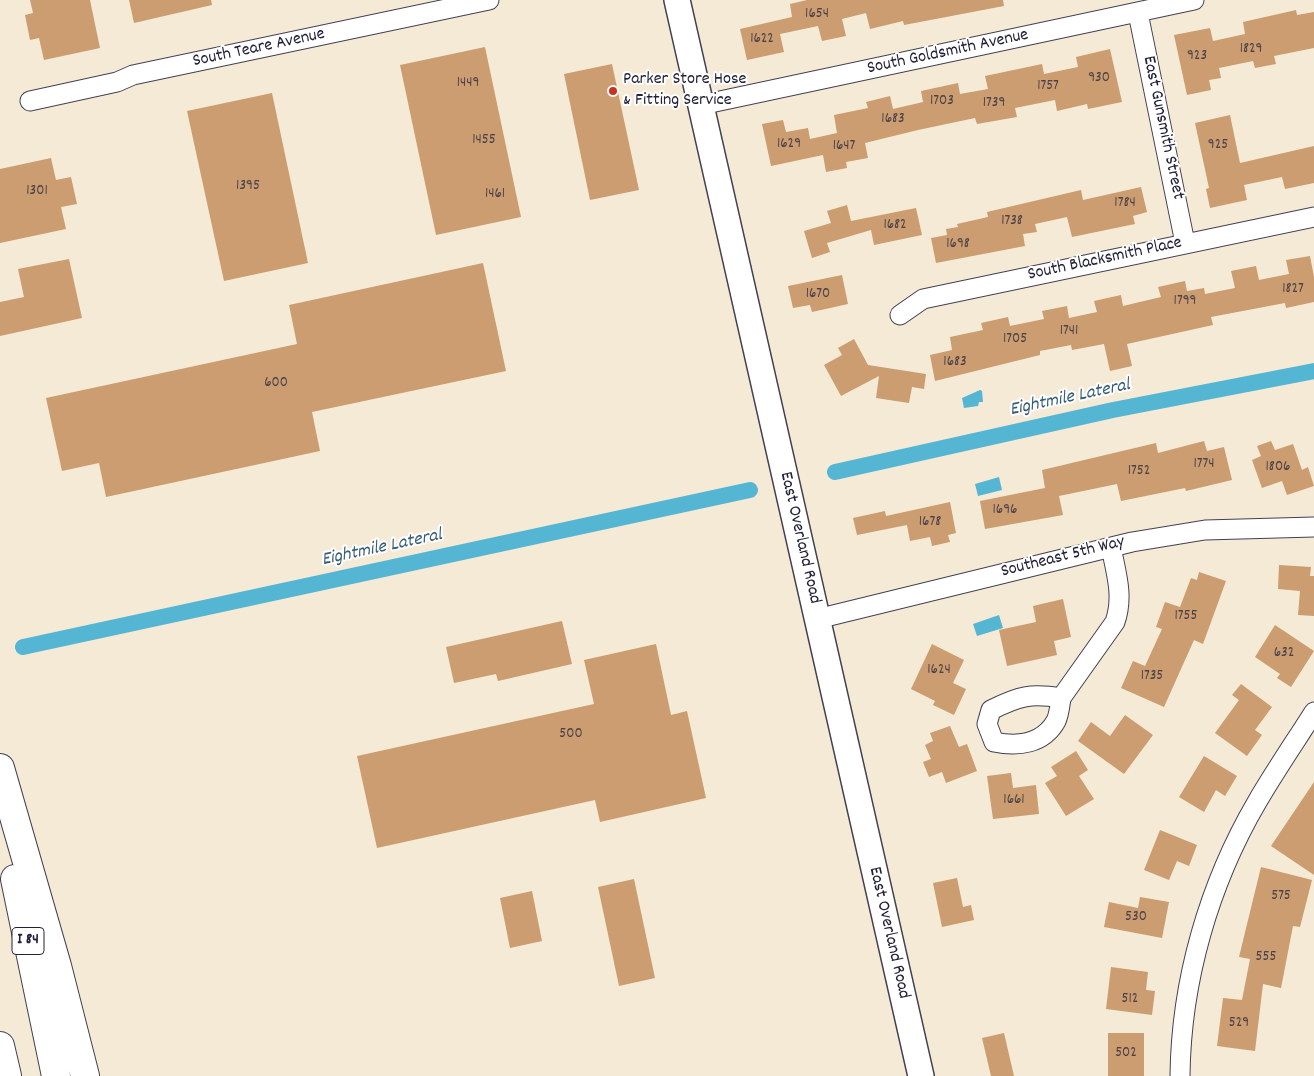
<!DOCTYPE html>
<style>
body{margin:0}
canvas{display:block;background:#f5ead5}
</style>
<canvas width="1314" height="1076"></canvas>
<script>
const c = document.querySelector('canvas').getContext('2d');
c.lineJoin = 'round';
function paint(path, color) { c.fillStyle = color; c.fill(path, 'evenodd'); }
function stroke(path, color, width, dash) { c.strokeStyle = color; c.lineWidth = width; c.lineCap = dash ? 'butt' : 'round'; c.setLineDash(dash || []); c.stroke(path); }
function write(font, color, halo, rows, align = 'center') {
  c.font = font + ' Dekko,sans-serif'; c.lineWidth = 4; c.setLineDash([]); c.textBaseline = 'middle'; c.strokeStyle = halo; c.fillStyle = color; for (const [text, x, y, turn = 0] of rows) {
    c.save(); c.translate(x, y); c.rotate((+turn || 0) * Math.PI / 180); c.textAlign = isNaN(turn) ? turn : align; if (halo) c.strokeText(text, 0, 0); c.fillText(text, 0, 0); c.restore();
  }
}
paint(new Path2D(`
 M980 390 982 391 983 402H979L978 406 964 408 962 398Z
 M999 477 1002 490 978 496 975 484Z
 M999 615 1003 628 977 636 973 624Z`), '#55b6d4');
stroke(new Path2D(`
 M835 472 1113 410 1314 371
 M23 647 750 490`), '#55b6d4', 16);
paint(new Path2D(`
 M30 0H90L100 48 44 60 39 38 30 40 25 15 33 13Z
 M129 0H211L212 5 134 23Z
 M807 0H1003L1004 6 904 25 903 21 870 29 866 13 842 19 846 36 822 41 818 26 780 34 784 52 747 60 740 29 792 17 790 4Z
 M1296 10 1297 15 1314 12V48L1274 56 1276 64 1255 68 1253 61 1219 68 1221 78 1209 80 1211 90 1187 95 1174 35 1210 28 1213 41 1245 34 1243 22Z
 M485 47 521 217 436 235 400 65Z
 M1110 49 1122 102 1088 109 1087 104 1057 111 1055 100 1015 108 1017 117 977 124 975 118 918 130 865 143 868 158 846 162 847 168 826 172 823 155 771 166 762 124 783 120 786 132 808 128 810 139 837 133 834 115 868 108 866 102 890 96 893 109 923 102 921 91 958 83 960 94 988 89 985 76 1042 64 1044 74 1078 67 1076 57Z
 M612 64 639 190 590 200 564 74Z
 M272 93 308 263 224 281 187 111Z
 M1230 115 1240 163 1314 146V183L1285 189 1282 177 1244 185 1247 200 1210 208 1206 189 1209 188 1195 123Z
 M51 158 56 180 71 177 77 204 61 207 66 229 0 243V169Z
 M1141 187 1147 212 1133 216 1135 224 1072 237 1067 217 1035 224 1037 232 1023 234 1025 246 936 263 931 238 947 235 946 229 958 227 957 224 988 217 987 212 1081 190 1083 200Z
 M847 205 851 221 916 208 922 235 874 245 871 230 827 243 830 252 812 258 804 231 831 223 827 211Z
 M1310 256 1314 277V302L1286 308 1285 303 1211 317 1213 325 1127 344 1132 366 1110 371 1104 344 1072 350 1071 345 1040 351V355L935 381 930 355 952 350 950 337 983 330 981 323 1008 317 1010 326 1044 319 1042 311 1067 306 1069 318 1097 312 1094 301 1121 295 1123 306 1161 297 1158 287 1185 281 1187 291 1204 288 1205 294 1235 288 1231 271 1256 266 1259 280 1289 274 1286 260Z
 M69 259 82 318 0 336V302L24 297 18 269Z
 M483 263 506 371 312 412 320 451 106 497 99 463 62 471 46 398 297 344 289 305Z
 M842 275 848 304 812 312 810 305 793 308 788 286Z
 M854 339 868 365 926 374 924 389 912 387 909 403 876 398 879 376 841 396 824 365 842 355 838 348Z
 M1204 441 1207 451 1224 447 1232 480 1186 491 1185 488 1121 501 1117 484 1059 496 1063 515 985 529 980 501 1045 488 1042 470 1156 443 1158 453Z
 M1271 441 1275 450 1293 444 1302 470 1308 467 1314 486 1287 495 1282 481 1262 488 1252 460 1261 456 1257 446Z
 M950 502 956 533 948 535 950 542 932 546 930 537 910 541 907 525 857 535 853 518 885 511 886 516Z
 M1279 565 1311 567 1310 576H1314V616L1298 615 1300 591 1278 589Z
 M1199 572 1226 581 1203 644 1194 640 1164 707 1121 688 1133 661 1145 666 1162 629 1156 627 1165 602 1180 607 1191 578 1197 580Z
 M1063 599 1071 637 1054 641 1057 655 1007 666 999 630 1036 622 1033 606Z
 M562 621 572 664 498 681 496 674 454 683 446 647Z
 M1275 625 1314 651 1291 687 1277 678 1280 674 1255 657Z
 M656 644 671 715 687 711 706 798 600 822 595 800 377 848 357 756 594 704 584 660Z
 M932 644 964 660 953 683 966 689 954 715 933 705 935 701 911 689Z
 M1241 684 1272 707 1255 730 1262 735 1247 756 1215 733 1239 700 1232 695Z
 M1125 715 1153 735 1124 774 1078 741 1091 722 1110 736Z
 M950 726 959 747 967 744 977 771 946 783 942 772 929 777 923 762 931 759 925 745 933 741 930 733Z
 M1076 751 1088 770 1079 776 1094 799 1066 816 1045 783 1057 776 1051 767Z
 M1204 756 1237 776 1225 796 1216 790 1204 812 1179 797Z
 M1011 773 1013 788 1036 785 1039 814 993 819 987 776Z
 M1314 782V875L1271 846Z
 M1160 830 1197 845 1189 866 1177 861 1169 880 1144 870Z
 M1261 867 1312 880 1300 927 1293 926 1281 988 1263 984 1255 1051 1217 1046 1223 998 1242 1000 1250 959 1239 957Z
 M957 878 963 907 971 905 974 920 942 927 933 883Z
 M634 879 655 978 619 986 598 887Z
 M532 891 542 941 510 948 500 898Z
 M1140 897 1169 902 1162 938 1104 927 1109 902 1138 908Z
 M1111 967 1148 972 1146 990 1155 991 1152 1015 1106 1009Z
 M1004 1033 1014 1076H991L982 1038Z
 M1108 1033H1144V1076H1108Z`), '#cb9d70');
const minor = new Path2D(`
 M1138 13 1185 243
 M30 101 117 82 133 75 489 0
 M701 105 1194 0
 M900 315 923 299 1314 217
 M817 619 1132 542 1205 530 1314 527
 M1061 698C1060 705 1059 715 1056 721 1043 744 1018 747 994 742L987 724 991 710C1019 696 1031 693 1061 698L1115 622C1124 596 1116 573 1111 547
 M1180 1076C1181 981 1209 884 1257 802 1275 771 1295 742 1314 712`);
const major = new Path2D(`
 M677 0 921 1076`);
const highway = new Path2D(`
 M0 768 57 966 85 1076
 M15 879 56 1076
 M0 1046 7 1076`);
stroke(minor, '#424052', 21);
stroke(major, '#424052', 28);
stroke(highway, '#424052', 30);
stroke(minor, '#fff', 19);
stroke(major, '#fff', 25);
stroke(highway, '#fff', 28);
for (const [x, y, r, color] of [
 [613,91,5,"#c8321e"]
]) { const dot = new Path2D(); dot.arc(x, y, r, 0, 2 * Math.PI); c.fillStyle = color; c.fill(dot); stroke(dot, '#fff', 2); }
write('15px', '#4c4148', null, [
 ["1654",817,15],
 ["1622",762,40],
 ["1829",1251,50],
 ["923",1197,57],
 ["930",1099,79],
 ["1449",468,84],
 ["1757",1048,87],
 ["1703",942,102],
 ["1739",994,104],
 ["1683",893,120],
 ["1455",484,141],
 ["1629",789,145],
 ["925",1218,146],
 ["1647",844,147],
 ["1395",248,187],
 ["1301",37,192],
 ["1461",495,195],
 ["1784",1125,204],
 ["1738",1012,222],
 ["1682",895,226],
 ["1698",958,245],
 ["1827",1293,290],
 ["1670",818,295],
 ["1799",1185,302],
 ["1741",1069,332],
 ["1705",1015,340],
 ["1683",955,363],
 ["600",276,384],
 ["1774",1204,465],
 ["1806",1278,468],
 ["1752",1139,472],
 ["1696",1005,511],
 ["1678",930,523],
 ["1755",1186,617],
 ["632",1284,654],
 ["1624",939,671],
 ["1735",1152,677],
 ["500",571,735],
 ["1661",1014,801],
 ["575",1281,897],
 ["530",1136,918],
 ["555",1266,958],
 ["512",1130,1000],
 ["529",1239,1024],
 ["502",1126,1054]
]);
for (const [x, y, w] of [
 [28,941,32]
]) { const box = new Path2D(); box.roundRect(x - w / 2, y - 13.5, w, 27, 4); c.fillStyle = '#fff'; c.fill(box); stroke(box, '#22223b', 1); }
write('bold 16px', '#22223b', null, [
 ["I 84",28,941]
]);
write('18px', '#22223b', '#fff', [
 ["South Teare Avenue",259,49,-12],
 ["South Goldsmith Avenue",948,53,-12],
 ["East Gunsmith Street",1162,128,78],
 ["South Blacksmith Place",1105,260,-12],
 ["East Overland Road",799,538,77],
 ["Southeast 5th Way",1063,558,-14],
 ["East Overland Road",888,933,77]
]);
write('18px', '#22223b', '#fff', [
 ["Parker Store Hose",623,81],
 ["& Fitting Service",623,102]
], 'left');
write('italic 19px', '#365d78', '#fff', [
 ["Eightmile Lateral",1070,399,-12],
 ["Eightmile Lateral",382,549,-12]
]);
</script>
